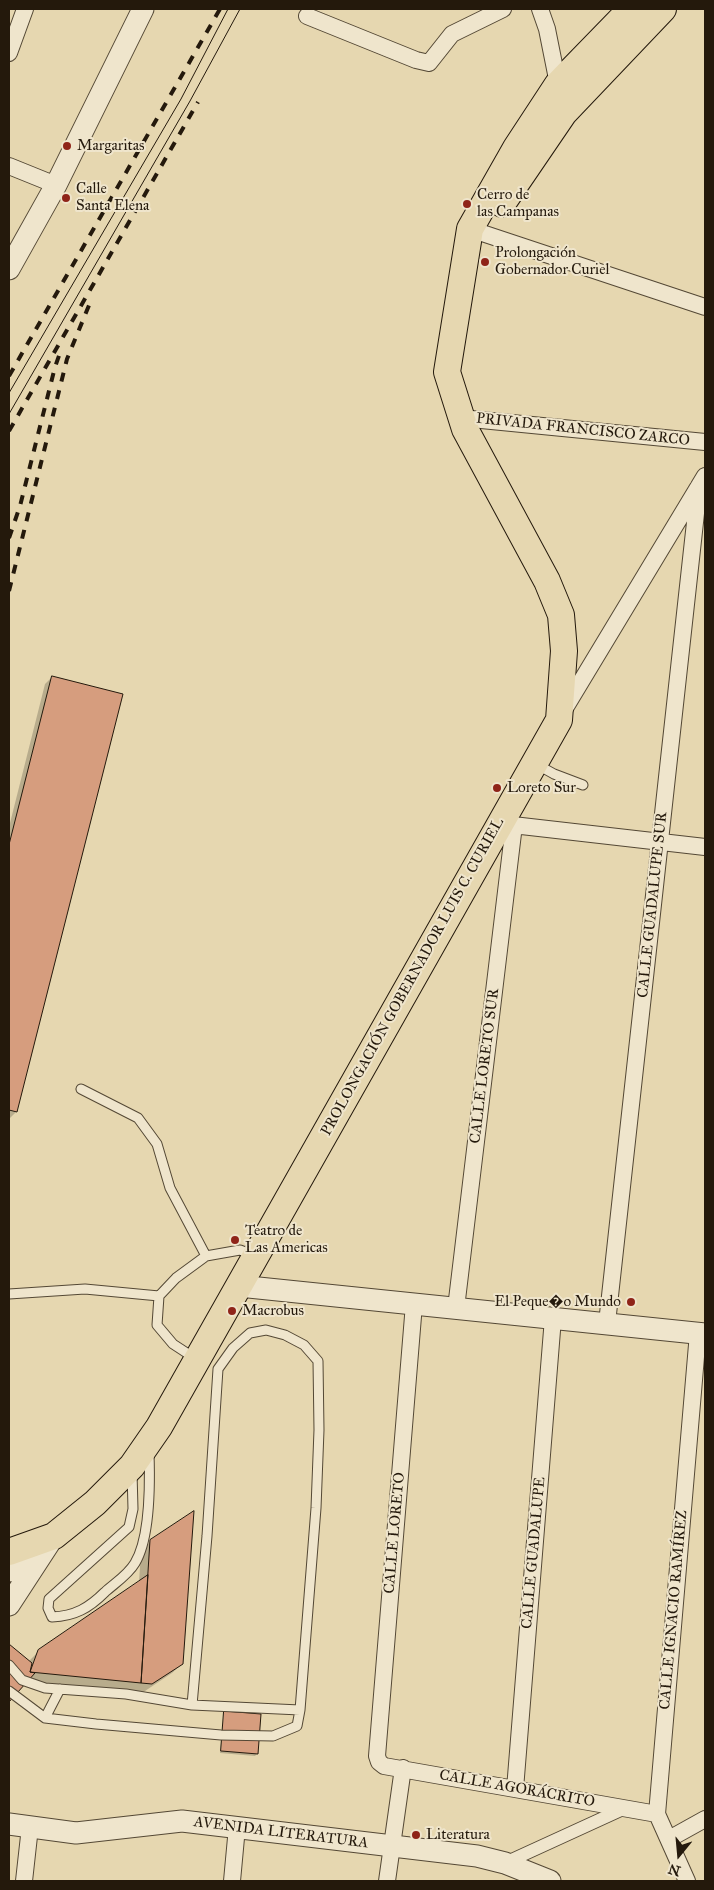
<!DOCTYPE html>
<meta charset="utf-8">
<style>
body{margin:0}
#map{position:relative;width:714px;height:1890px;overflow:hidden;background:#e6d7b0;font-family:"IM FELL Great Primer",serif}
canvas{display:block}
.frame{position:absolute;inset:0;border:10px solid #24190c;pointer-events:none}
.north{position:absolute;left:654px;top:1830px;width:50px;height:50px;-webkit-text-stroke:4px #efe5cc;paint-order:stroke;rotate:197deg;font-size:14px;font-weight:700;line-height:20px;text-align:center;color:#24190c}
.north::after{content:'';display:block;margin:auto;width:18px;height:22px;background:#24190c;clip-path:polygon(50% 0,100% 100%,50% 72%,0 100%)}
</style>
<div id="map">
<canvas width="714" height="1890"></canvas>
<div class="frame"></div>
<div class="north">N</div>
</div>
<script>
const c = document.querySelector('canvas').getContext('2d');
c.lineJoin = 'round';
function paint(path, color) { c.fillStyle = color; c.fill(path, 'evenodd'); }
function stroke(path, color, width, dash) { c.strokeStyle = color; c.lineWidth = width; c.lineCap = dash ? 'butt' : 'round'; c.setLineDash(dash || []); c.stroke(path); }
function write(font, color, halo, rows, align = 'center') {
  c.font = font + ' "IM FELL Great Primer",serif'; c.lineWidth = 4; c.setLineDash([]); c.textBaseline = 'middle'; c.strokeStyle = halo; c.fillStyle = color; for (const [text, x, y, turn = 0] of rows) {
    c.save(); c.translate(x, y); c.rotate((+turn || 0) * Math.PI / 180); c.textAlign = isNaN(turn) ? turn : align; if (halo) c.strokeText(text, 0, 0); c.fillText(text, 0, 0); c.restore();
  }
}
paint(new Path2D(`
 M52 677 16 1112 9 1119V827L45 684Z
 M151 1541 182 1664 172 1673 142 1693 25 1681 9 1701V1645L28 1662 39 1651 139 1582 141 1551Z
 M224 1712 257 1754 255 1756 220 1753Z`), '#0003');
const building = new Path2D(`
 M52 676 123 694 17 1112 9 1110V845Z
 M194 1511 183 1664 152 1684 141 1683 150 1540Z
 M148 1575 141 1683 30 1672 38 1650Z
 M9 1644 32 1663 30 1672 35 1673 9 1702Z
 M224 1711 261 1714 258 1754 221 1751Z`);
paint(building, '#d69d7e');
stroke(building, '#24190c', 1);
const service = new Path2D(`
 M536 764 554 774 583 785
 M81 1089 138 1118 157 1144 170 1188 206 1256
 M9 1294 85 1289 159 1296
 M196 1359 173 1344 157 1325 159 1296 176 1278 206 1256 240 1250 253 1255
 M132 1472 133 1509 129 1527 49 1599 48 1608 52 1617C75 1616 89 1608 105 1592 115 1583 128 1575 135 1563 150 1538 150 1482 149 1453
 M9 1665 22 1680 45 1688 126 1694 192 1705 300 1710
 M9 1691 45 1718 96 1724 221 1735 273 1736 297 1726 300 1710 316 1508 319 1430 318 1361 304 1345 285 1335 266 1330 250 1333 233 1348 218 1369 207 1536 192 1705
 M45 1718 60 1689`);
const pedestrian = new Path2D(`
 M505 1863 623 1809`);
const minor = new Path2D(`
 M540 9 547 29 558 84
 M307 16 416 60 429 63 452 34 503 9
 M9 53 25 9
 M9 166 56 185
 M470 229 705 307
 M461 418 705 442
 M562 713 705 476
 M504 824 705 847
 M414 1304 377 1756 379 1762 384 1766 657 1814
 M456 1308 514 825
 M607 1323 699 486
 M515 1789 553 1318
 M669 1839 705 1819
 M24 1881 30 1827
 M232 1881 237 1827
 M387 1881 403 1768
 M687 1881 657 1814 698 1333`);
const tertiary = new Path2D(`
 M9 269 56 185 143 9
 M239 1286 705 1334
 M9 1571 36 1550
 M9 1605 54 1536
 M9 1824 76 1833 182 1821 477 1856 505 1863 550 1881`);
const primary = new Path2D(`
 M502 204 564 113 663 9
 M9 1552 54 1536 95 1503 132 1466 159 1427 559 720 564 651 561 615 547 581 465 429 447 372 470 229 516 148 558 84 631 9`);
stroke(service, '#544835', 11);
stroke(pedestrian, '#544835', 14);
stroke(minor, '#544835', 18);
stroke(tertiary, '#544835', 23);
stroke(primary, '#24190c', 28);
stroke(service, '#efe5cc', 9);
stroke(pedestrian, '#efe5cc', 12);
stroke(minor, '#efe5cc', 16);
stroke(tertiary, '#efe5cc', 21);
stroke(primary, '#e6d7b0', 26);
stroke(new Path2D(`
 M9 393 181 99 228 9
 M9 414 190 101 240 9`), '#24190c', 1);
stroke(new Path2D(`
 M9 376 220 9
 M9 431 198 102
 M9 538 20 506 55 367 61 350
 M9 591 67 359 92 298`), '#24190c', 4, [9, 9]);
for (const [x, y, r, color] of [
 [67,146,5,"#8f2418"],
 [66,198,5,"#8f2418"],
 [467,204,5,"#8f2418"],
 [485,262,5,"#8f2418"],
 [497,788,5,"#8f2418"],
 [235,1240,5,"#8f2418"],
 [631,1302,5,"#8f2418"],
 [232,1311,5,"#8f2418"],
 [416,1835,5,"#8f2418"]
]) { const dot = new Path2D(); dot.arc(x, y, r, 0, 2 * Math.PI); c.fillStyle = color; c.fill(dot); stroke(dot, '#efe5cc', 2); }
write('15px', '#24190c', '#efe5cc', [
 ["Margaritas",77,146],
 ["Calle",76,189],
 ["Santa Elena",76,206],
 ["Cerro de",477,195],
 ["las Campanas",477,212],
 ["Prolongación",495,253],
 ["Gobernador Curiel",495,270],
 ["Loreto Sur",507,788],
 ["Teatro de",245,1231],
 ["Las Americas",245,1248],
 ["El Peque�o Mundo",621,1302,"right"],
 ["Macrobus",242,1311],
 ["Literatura",426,1835]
], 'left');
write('15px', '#24190c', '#efe5cc', [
 ["PRIVADA FRANCISCO ZARCO",583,430,6],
 ["CALLE GUADALUPE SUR",653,905,-84],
 ["PROLONGACIÓN GOBERNADOR LUIS C. CURIEL",413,977,-61],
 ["CALLE LORETO SUR",485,1066,-83],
 ["CALLE LORETO",395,1533,-85],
 ["CALLE GUADALUPE",534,1553,-85],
 ["CALLE IGNACIO RAMÍREZ",674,1610,-85],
 ["CALLE AGORÁCRITO",517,1789,10],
 ["AVENIDA LITERATURA",281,1833,7]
]);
</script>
